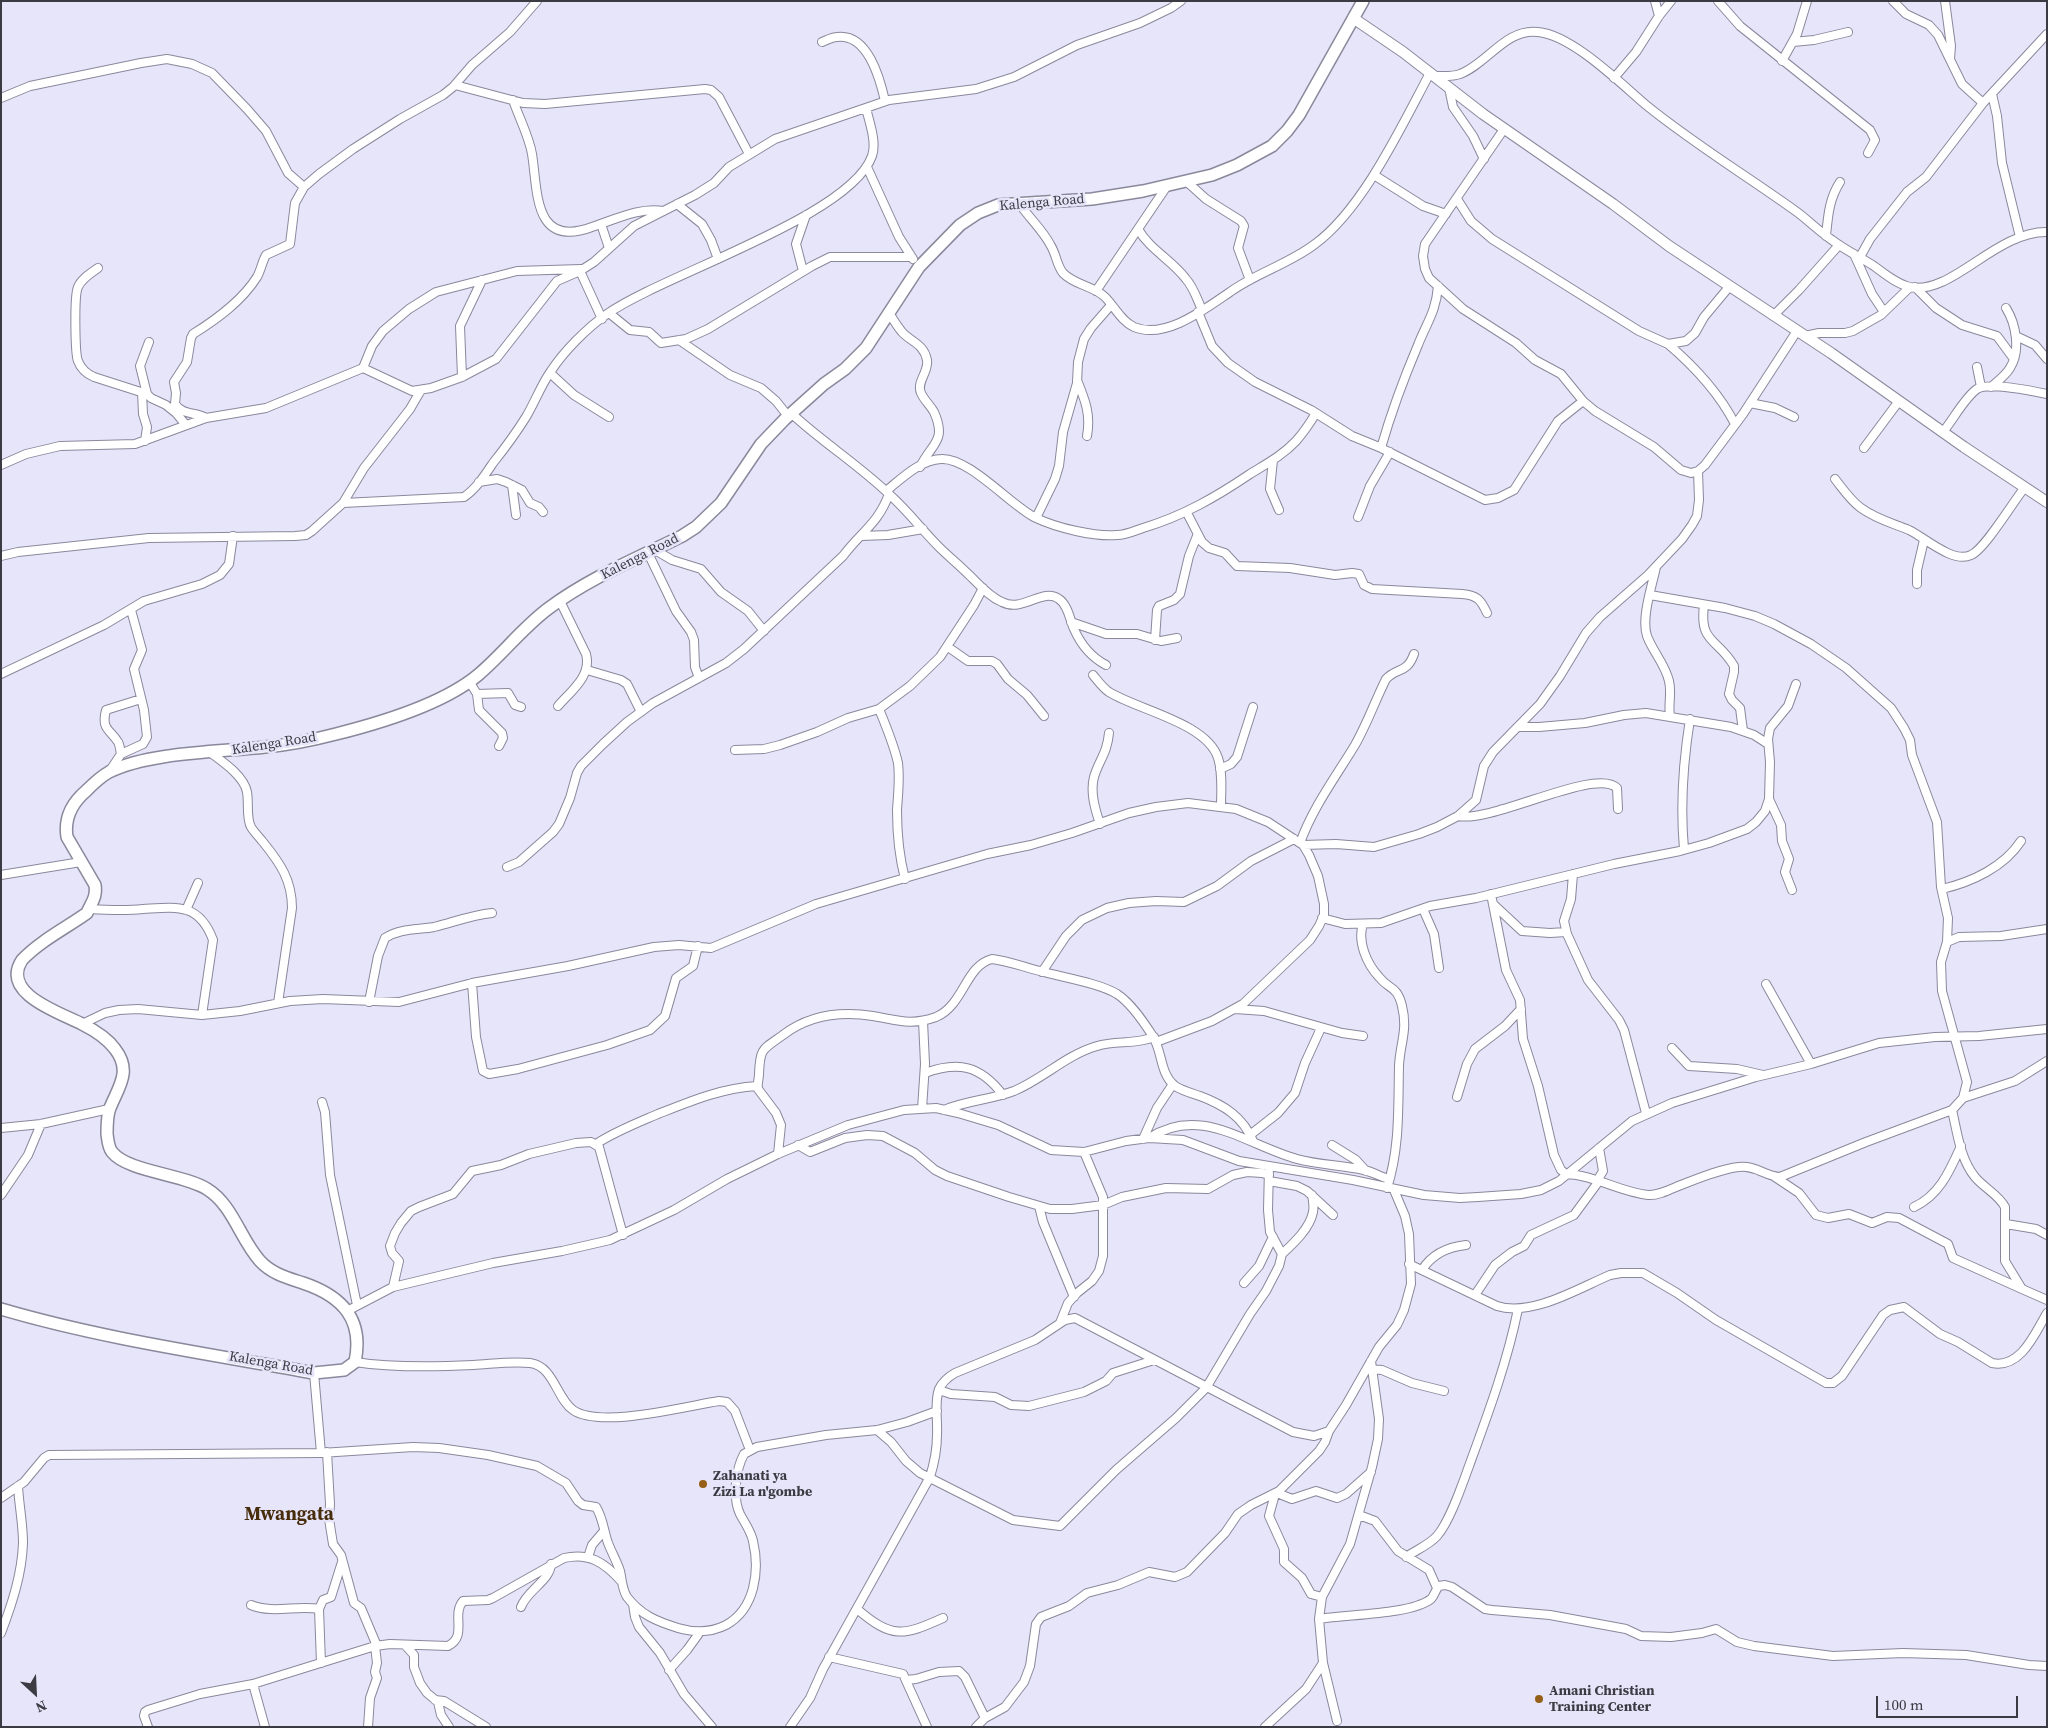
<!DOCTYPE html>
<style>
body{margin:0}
#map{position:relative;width:2048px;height:1728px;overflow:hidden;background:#e7e5fa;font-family:"Source Serif 4",serif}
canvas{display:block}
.frame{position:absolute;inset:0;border:2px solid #3c3b43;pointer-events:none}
.north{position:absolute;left:10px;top:1668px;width:50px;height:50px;-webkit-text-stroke:4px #e7e5fa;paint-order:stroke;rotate:155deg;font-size:14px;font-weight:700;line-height:20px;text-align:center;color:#3c3b43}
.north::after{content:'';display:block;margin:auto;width:18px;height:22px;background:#3c3b43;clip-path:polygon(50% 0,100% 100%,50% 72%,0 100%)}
.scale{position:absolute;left:1876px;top:1696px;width:142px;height:22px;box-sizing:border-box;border:2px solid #3c3b43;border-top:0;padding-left:6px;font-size:15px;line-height:18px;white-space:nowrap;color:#3c3b43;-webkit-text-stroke:4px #e7e5fa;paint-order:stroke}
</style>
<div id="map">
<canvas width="2048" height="1728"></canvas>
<div class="frame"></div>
<div class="north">N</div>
<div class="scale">100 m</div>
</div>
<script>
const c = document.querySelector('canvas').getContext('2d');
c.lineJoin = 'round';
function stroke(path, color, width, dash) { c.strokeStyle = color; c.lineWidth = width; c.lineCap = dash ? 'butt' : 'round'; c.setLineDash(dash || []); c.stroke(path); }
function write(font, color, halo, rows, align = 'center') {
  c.font = font + ' "Source Serif 4",serif'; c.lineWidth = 5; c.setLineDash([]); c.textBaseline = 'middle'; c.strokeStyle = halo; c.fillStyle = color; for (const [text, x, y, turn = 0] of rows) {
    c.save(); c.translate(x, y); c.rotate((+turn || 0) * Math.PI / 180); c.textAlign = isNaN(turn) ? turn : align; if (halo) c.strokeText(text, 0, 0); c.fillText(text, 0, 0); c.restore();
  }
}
const minor = new Path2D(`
 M1655 1 1659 16
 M1718 1 1740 26 1870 130 1875 140 1868 153
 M1893 1 1906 14 1929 25 1938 35 1962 84 1983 103
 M1945 1 1951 46 1950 59
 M822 42C827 40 832 37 837 37 868 33 880 79 885 101
 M1793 42 1814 40 1848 32
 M1782 61 1797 34 1807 1
 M1434 76C1442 76 1453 77 1460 74 1487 64 1506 28 1538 32 1572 35 1620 83 1646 105 1694 144 1747 176 1797 212 1809 221 1820 232 1832 240 1845 250 1860 257 1874 266 1885 274 1897 284 1910 287 1951 296 1996 231 2047 232
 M1614 78 1636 52 1659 16 1671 1
 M455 85 523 103 545 104 705 89 711 90 719 97 749 154
 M1449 88 1453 107 1473 136 1484 159
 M1992 94 1997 116 2002 163 2020 237
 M1 98 30 86 141 63 167 59 192 64 212 73 247 109 266 131 288 173 304 187
 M513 100C519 118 529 136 532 154 538 191 533 249 592 227 614 220 639 207 663 211
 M1504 129 1425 244 1423 256 1425 269 1429 278 1463 309 1516 343 1535 360 1561 374 1583 401 1595 411 1654 447 1681 470 1691 473 1698 471 1705 465 1743 414 1797 331
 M867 167 899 237 913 259
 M1374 175 1423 206 1446 214
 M1186 181 1206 199 1241 221 1244 226 1238 248 1250 280
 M1457 199 1471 221 1492 239 1639 331 1668 344 1686 341 1695 333 1704 317 1729 287
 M1019 203C1029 218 1043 230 1051 246 1056 254 1057 266 1063 273 1074 285 1094 286 1105 297 1115 307 1121 321 1134 327 1165 340 1205 309 1230 292 1256 273 1289 264 1315 244 1363 209 1402 125 1430 73
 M677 204 702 224 711 240 718 259
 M601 224 609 248
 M1138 229C1150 250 1172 260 1186 279 1194 288 1197 299 1202 310
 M1826 236C1828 216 1829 199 1840 182
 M1854 254 1872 294 1884 312
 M1860 257 1870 239 1907 192 1926 177 1983 103 2047 34
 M98 268C91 273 81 279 78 287 74 295 75 354 78 361 81 369 87 374 94 377L147 394
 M580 271 602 319
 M803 271 796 244 806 215
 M1915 287 1936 308 1962 325 1997 336 2014 359
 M1096 291 1167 186
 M1198 312 1212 346 1228 363 1255 382 1311 410 1352 436 1379 447 1485 500 1498 498 1514 490 1558 421 1583 401
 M609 313 630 330 649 332 661 343 686 339 708 329 812 266 830 257H911
 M889 313C893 319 897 326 902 332 911 342 924 344 927 360 929 372 916 382 921 393 924 400 930 405 934 412 947 441 932 443 920 467
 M1773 316 1799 290 1839 245
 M1805 336 1819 333H1845L1853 331 1881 315 1910 287
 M2016 336 2035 345 2047 359
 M679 340 730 375 761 388 776 401 788 416
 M149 342 140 366 147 394 151 398 166 405 176 413 186 425
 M1668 344C1695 367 1719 393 1735 424
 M1977 367 1981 387
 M363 368 372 346 383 331 409 309 436 292 517 271 581 269
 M550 373 574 395 609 417
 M462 377 460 326 482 280
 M1077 380C1085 400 1091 414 1087 436
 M1991 387C1998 381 2006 375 2010 368 2021 351 2016 324 2006 308
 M142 392 143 414 147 427 145 441
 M1750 403 1775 408 1794 417
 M791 413C822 442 859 465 890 495 908 511 922 530 939 547 948 556 958 564 967 573 978 583 988 596 1002 602 1023 613 1042 587 1059 599 1068 605 1070 620 1074 629 1081 645 1091 657 1106 665
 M206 418C196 412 182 415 175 404L176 393 174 382 187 362 191 338 193 334C217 319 242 301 257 277 261 270 262 262 266 255L290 244 295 203 304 187 319 174 353 149 400 119 443 95 453 87 472 65 510 32 537 1
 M1943 432C1953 420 1965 397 1977 389 1988 382 2033 391 2047 394
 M1381 448C1391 413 1404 378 1418 345 1427 322 1436 312 1438 286
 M1864 448 1899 401
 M1273 460 1270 489 1279 510
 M1 465 26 454 60 446 135 444 206 418 266 408 363 368 412 391 431 388 462 377 496 359 557 281 580 271 594 262 634 226 695 195 714 183 729 167 775 139 889 100 976 89 1014 77 1077 45 1140 23 1171 8 1181 1
 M1835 479C1843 489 1850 500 1861 508 1876 519 1892 523 1909 530 1924 537 1953 564 1971 555 1985 549 2013 502 2025 487
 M479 482 497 479 506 482 522 490 530 503 539 507 543 512
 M512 485 516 515
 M886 491C901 479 920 460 941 459 969 457 1011 506 1036 518 1057 528 1095 537 1117 535 1126 535 1134 531 1143 528 1183 516 1216 497 1250 474 1266 464 1283 455 1296 441 1304 432 1310 423 1316 413
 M343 503 364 468 410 409 421 390
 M1187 513 1202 542 1209 548 1225 553 1237 566 1290 568 1335 575 1352 573 1359 574 1364 585 1372 589 1462 594C1477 595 1481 600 1487 613
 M1358 517 1370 486 1390 452
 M1036 518 1055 479 1059 466 1063 432 1077 383 1078 362 1084 339 1091 328 1111 305
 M861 536 888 535 923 529
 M655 550 672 560 701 569 721 592 748 611 764 631
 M648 553 676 611 691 632 694 640 695 667 699 678
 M1 556 18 552 149 538 295 536 306 535 312 531 343 503 464 497C476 489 485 475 493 463 505 448 516 433 526 417 535 402 541 385 551 371 564 351 587 328 607 314 664 274 850 217 872 156 877 142 869 121 866 108
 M1656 567C1652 586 1641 618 1647 636 1653 652 1665 664 1669 681 1672 693 1668 704 1670 716
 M1917 584V570L1924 540
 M1650 595 1725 608 1755 616 1774 624 1811 644 1846 668 1891 708 1904 728 1910 740 1912 755 1937 822 1941 887 1948 918 1947 942
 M1704 605C1699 644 1718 638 1734 666V672L1729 694 1732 700 1740 708 1743 731
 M1071 622 1106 634H1137L1161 641 1177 638
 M1155 640 1157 610 1159 606 1174 600 1180 594 1189 556 1197 536
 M948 647 968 661H992L997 664 1008 679 1027 695 1044 716
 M587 670 621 680 627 684 641 712
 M1 674 104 625 144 601 202 584 220 575 229 564 233 536
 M1093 675C1098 681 1103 688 1109 692 1138 710 1207 723 1218 758 1223 773 1221 792 1221 807
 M469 681 477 694 479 710 502 733 503 738 499 746
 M477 694 508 693 515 705 521 707
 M558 706C571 691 592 676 586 654L560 601
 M879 709C886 726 894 745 898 763 900 779 898 794 897 810 897 833 899 856 905 879
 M1518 727H1539L1585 723 1624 715 1646 713 1731 727 1754 735 1768 744
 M735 750 764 749 780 745 817 732 848 718 879 709 910 686 940 657 974 605 983 588
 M211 753C223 762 244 776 247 792 249 803 246 818 251 827 254 832 259 837 263 842 280 863 292 880 292 908L278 1003
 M121 754 143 744 147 737 144 710 134 669 142 650 131 610
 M1220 769 1231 764 1237 757 1253 707
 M109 772 121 754C120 750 120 745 118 742 110 729 101 730 106 710L141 699
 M1769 799 1781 825 1782 841 1789 859 1785 872 1792 890
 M1458 816C1493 823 1595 767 1617 788L1618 809
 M1100 824C1095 809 1090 792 1094 777 1099 760 1107 754 1109 733
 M1300 843C1313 807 1335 778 1355 745 1367 724 1375 701 1386 679 1397 667 1407 674 1414 654
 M1303 845 1336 844 1374 847 1419 834 1437 827 1458 816 1476 800 1484 766 1493 752 1540 704 1560 676 1586 633 1600 617 1648 575 1682 539 1692 525 1697 516 1699 500 1698 471
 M1684 849C1680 805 1683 763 1690 719
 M507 867 519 862 553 832 559 824 570 798 577 773 581 766 603 744 627 722 653 703 726 663 744 649 843 556C861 532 878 524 889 494
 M1573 874 1571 899 1564 921 1567 934 1588 980 1619 1020 1624 1030 1646 1113
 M1 875 81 862
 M1942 889C1972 882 2004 867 2021 841
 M1491 894 1506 970 1520 1000 1523 1039 1538 1086 1554 1155 1561 1170 1566 1174C1595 1175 1619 1192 1648 1195 1658 1196 1671 1189 1681 1185 1699 1178 1720 1169 1739 1167 1755 1165 1765 1176 1780 1177L1866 1142 1952 1110 1963 1098 1967 1082 1942 991 1941 962 1947 942 1959 937 2001 936 2047 929
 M1493 904 1522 931 1550 933 1566 932
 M89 909C107 910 124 911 143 909 175 907 199 902 213 940L202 1015
 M1423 909 1434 934 1439 968
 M186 910 198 883
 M1322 918 1345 924 1381 923 1430 906 1476 898 1614 864 1680 851 1709 843 1747 829 1756 822 1765 811 1769 799 1770 762 1768 739 1770 728 1788 706 1796 684
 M1363 924C1357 942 1367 964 1379 977 1389 990 1397 985 1402 1006 1408 1031 1400 1043 1399 1066 1398 1108 1400 1148 1387 1188
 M1042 972 1066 936 1082 920 1107 908 1129 903 1156 901 1184 902 1217 886 1251 861 1294 839
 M472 983 476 1037 483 1071 489 1074 518 1069 607 1045 650 1030 665 1016 676 978 693 966 698 946
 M1766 984 1811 1064
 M369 1002 378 956 385 938C401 928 417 930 434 927 454 922 472 915 492 913
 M1235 1009 1264 1011 1342 1033 1363 1036
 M82 1024 105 1013 119 1010 138 1009 202 1015 240 1011 290 1001 323 999 399 1002 472 983 568 966 654 947 679 945 711 948 816 904 987 854 1031 845 1072 833 1129 813 1156 807 1188 803 1236 809 1268 822 1303 845 1309 855 1318 876 1324 904V915L1319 926 1310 940 1243 1004 1212 1021 1156 1042
 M1672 1048 1689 1066 1737 1069 1763 1075
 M925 1073C958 1061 980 1065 1003 1095
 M1457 1097 1467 1064 1475 1049 1505 1026 1521 1009
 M1963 1098 2015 1081 2047 1061
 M322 1102 325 1112 330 1175 357 1305
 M922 1109 925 1064 923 1021
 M944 1110C968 1100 990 1100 1014 1091 1043 1079 1066 1055 1097 1046 1116 1040 1135 1045 1154 1037
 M1952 1110C1957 1131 1960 1159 1975 1177 1983 1187 1999 1195 2005 1207V1261L2022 1289 2047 1300
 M1 1128 41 1124 109 1109
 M1250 1135 1278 1113 1295 1093 1305 1063 1321 1028
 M1149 1138C1201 1104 1246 1145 1297 1159 1319 1165 1342 1165 1364 1170 1373 1172 1381 1177 1389 1179
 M1143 1139 1157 1108 1173 1084
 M596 1144C616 1131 637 1123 658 1114 691 1101 722 1088 757 1086
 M798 1145 810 1152 845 1138 867 1135 883 1136 915 1153 935 1170 947 1176 1009 1197 1050 1209H1072L1103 1205 1122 1197 1166 1188 1208 1189 1233 1175 1247 1172 1262 1173 1269 1175
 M1332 1145 1356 1160 1366 1171
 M778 1154 781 1125 776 1113 758 1089C757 1084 759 1079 759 1074 760 1048 762 1050 783 1035 809 1015 840 1011 873 1016 897 1020 911 1026 936 1017 964 1005 965 966 992 959 1008 961 1024 967 1040 971 1061 977 1099 983 1117 994 1131 1003 1143 1021 1152 1035 1163 1051 1159 1073 1175 1086 1183 1091 1191 1093 1200 1096 1224 1105 1243 1117 1253 1141
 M1775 1177 1799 1193 1816 1215 1828 1218 1849 1214 1872 1223 1887 1217 1899 1218 1948 1244 1953 1258 2022 1289
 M1269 1181 1297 1186 1307 1191 1333 1215
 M1597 1181 1603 1171 1599 1148
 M1 1195 28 1155 41 1124
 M1039 1206 1043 1222 1074 1297
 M1914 1207C1940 1195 1950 1170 1961 1146
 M2006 1224 2036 1229 2047 1235
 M1282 1254C1294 1243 1310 1228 1313 1212 1314 1207 1313 1200 1312 1195
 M1409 1264 1497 1306C1532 1317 1579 1288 1610 1275L1621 1273H1643L1677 1293 1716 1320 1826 1383H1833L1842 1376 1883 1315 1890 1310 1904 1307 1940 1334 1958 1342 1992 1363C2021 1369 2035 1333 2047 1313
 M1422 1270C1432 1254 1447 1247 1466 1245
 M1244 1283 1259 1266 1273 1237
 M393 1287 399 1261 392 1253 390 1246 395 1233 401 1223 411 1211 419 1207 453 1194 472 1171 501 1165 529 1154 576 1143 591 1142 599 1147 623 1235
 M1475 1295 1495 1265 1512 1252 1524 1246 1531 1235 1574 1215 1599 1181
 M347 1311 393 1287 493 1263 562 1251 610 1240 674 1210 727 1179 778 1154 848 1125 904 1110 936 1108 958 1113 998 1125 1051 1150 1084 1152 1126 1141 1149 1138 1183 1140 1239 1161 1353 1180 1424 1195 1460 1198 1478 1197 1521 1194 1541 1190 1559 1181 1632 1121 1672 1103 1756 1077 1811 1064 1879 1043 1935 1037 1979 1036 2047 1029
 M1060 1323 1068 1303 1077 1293 1092 1281 1099 1271 1103 1256V1197L1084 1152
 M355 1362C394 1368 434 1367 473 1365 492 1364 512 1361 530 1363 554 1366 556 1398 573 1410 600 1429 687 1406 719 1401L727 1402 735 1411 750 1450
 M1372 1369 1382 1370 1412 1383 1444 1391
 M314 1373 321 1453
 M939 1390 951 1394 995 1397 1011 1405 1029 1406 1084 1392 1106 1381 1113 1373 1154 1360
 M877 1430 891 1442 906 1461 920 1473 1013 1520 1060 1526 1116 1470 1176 1418 1206 1388 1250 1314 1266 1291 1279 1266 1282 1254 1270 1232 1268 1210 1269 1167
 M327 1452 330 1504 329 1519 333 1544 341 1555 354 1603 361 1608 377 1646
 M1277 1493 1292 1499 1316 1491 1337 1498 1346 1494 1371 1472
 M1275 1494 1269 1516 1284 1549V1562L1302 1578 1311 1594 1322 1597
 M1 1498 24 1482 44 1458 49 1455 321 1453 413 1447 439 1448 488 1455 537 1466 566 1483 578 1501 583 1505 596 1507C603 1518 604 1532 608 1543 612 1553 617 1562 620 1571 622 1580 622 1589 627 1597 641 1615 656 1621 678 1628 695 1633 710 1633 726 1625 755 1609 760 1571 753 1541 751 1531 744 1522 740 1514 732 1497 736 1469 744 1454L757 1447 826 1435 877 1430 907 1422 937 1411
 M1359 1515 1375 1521 1398 1551 1429 1570 1437 1588
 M588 1557 592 1545 604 1531
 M1406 1557C1416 1550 1429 1545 1437 1536 1450 1521 1462 1485 1469 1466 1488 1414 1507 1363 1518 1309
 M633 1604 635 1617 639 1627 660 1653 684 1694 712 1727
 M251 1605C273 1614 296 1605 319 1609
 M521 1607C527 1590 550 1581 551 1564
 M857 1609C892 1639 903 1636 943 1618
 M1319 1619C1347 1614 1410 1615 1431 1599 1435 1595 1435 1590 1439 1586L1445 1585 1452 1587 1485 1609 1492 1610 1550 1615 1626 1629 1641 1636 1671 1637 1702 1633 1716 1629 1737 1642 1754 1646 1833 1656 1903 1653 1966 1655 2029 1665 2047 1666
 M1 1633C12 1604 22 1574 23 1543 23 1524 19 1505 18 1486
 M405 1645 414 1655V1667L420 1683 427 1693 438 1702 441 1715 449 1727
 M829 1657 903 1674 927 1727
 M321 1663 319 1609 323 1600 331 1597 342 1562
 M1323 1663 1337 1721
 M669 1670 687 1650 700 1632
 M906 1680 916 1679 939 1672 959 1671 965 1677 985 1718
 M253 1684 265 1727
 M435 1700 444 1701 486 1727
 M148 1727 144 1716 145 1712 148 1710 200 1694 253 1684 375 1646 390 1644 448 1646C468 1636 451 1615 463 1601L488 1600 493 1598 564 1558C589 1552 605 1563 621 1581
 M368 1727 370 1698 377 1678 375 1672 377 1663 375 1646
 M790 1727 810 1698 823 1669 930 1477C934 1464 937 1449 937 1435 938 1421 934 1403 939 1389 943 1381 948 1377 955 1373L1035 1340 1065 1320 1075 1318 1293 1432 1314 1436 1329 1431 1346 1405 1379 1347 1397 1325 1404 1310 1411 1284 1409 1234 1405 1216 1394 1190
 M976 1727 985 1718 1005 1707 1024 1682 1030 1666 1036 1624 1041 1617 1069 1606 1087 1593 1118 1585 1149 1572 1175 1577 1187 1572 1225 1533 1238 1514 1251 1505 1279 1491 1319 1451 1325 1442 1329 1431
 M1265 1727 1306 1689 1323 1663 1319 1619 1322 1597 1350 1544 1372 1467 1378 1439 1379 1419 1371 1361`);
const tertiary = new Path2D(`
 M1353 18 1403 52 1483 114 1613 204 1669 246 1831 353 1964 447 2047 502`);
const secondary = new Path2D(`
 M1 1309C103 1339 210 1354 314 1373L344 1370 355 1362C364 1319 342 1296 303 1283 288 1278 272 1274 260 1261 240 1239 233 1205 207 1189 183 1174 128 1172 112 1152 108 1147 108 1140 107 1134 107 1126 107 1115 110 1108 119 1086 132 1071 115 1049 107 1038 94 1030 82 1024 61 1013 0 994 22 960 40 941 66 928 87 913 91 903 97 898 95 885L67 837C64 818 72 803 86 791 93 784 100 777 109 772 149 752 220 752 265 747 288 745 313 740 336 734 380 723 442 705 478 675 503 654 523 627 549 608 589 578 638 558 682 536L696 527 721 503 761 444 785 419 824 384 845 369 866 348 919 267 960 225 978 213 998 205 1092 199 1143 191 1212 175 1237 165 1272 146 1287 131 1299 115 1363 1`);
stroke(minor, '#8a889b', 10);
stroke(tertiary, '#8a889b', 12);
stroke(secondary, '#8a889b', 14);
stroke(minor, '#fff', 8);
stroke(tertiary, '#fff', 10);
stroke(secondary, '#fff', 11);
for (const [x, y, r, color] of [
 [703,1484,5,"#955f17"],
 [1539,1699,5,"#955f17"]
]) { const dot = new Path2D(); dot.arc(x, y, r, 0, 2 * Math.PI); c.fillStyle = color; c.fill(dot); stroke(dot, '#e7e5fa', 2); }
write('14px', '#3c3b43', '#e7e5fa', [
 ["Kalenga Road",1042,203,-5],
 ["Kalenga Road",640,557,-27],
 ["Kalenga Road",274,744,-9],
 ["Kalenga Road",271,1364,10]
]);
write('bold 14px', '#3c3b43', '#e7e5fa', [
 ["Zahanati ya",713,1476],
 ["Zizi La n'gombe",713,1492],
 ["Amani Christian",1549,1691],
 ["Training Center",1549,1707]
], 'left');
write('bold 19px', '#482d0d', '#e7e5fa', [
 ["Mwangata",289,1515]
]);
</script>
